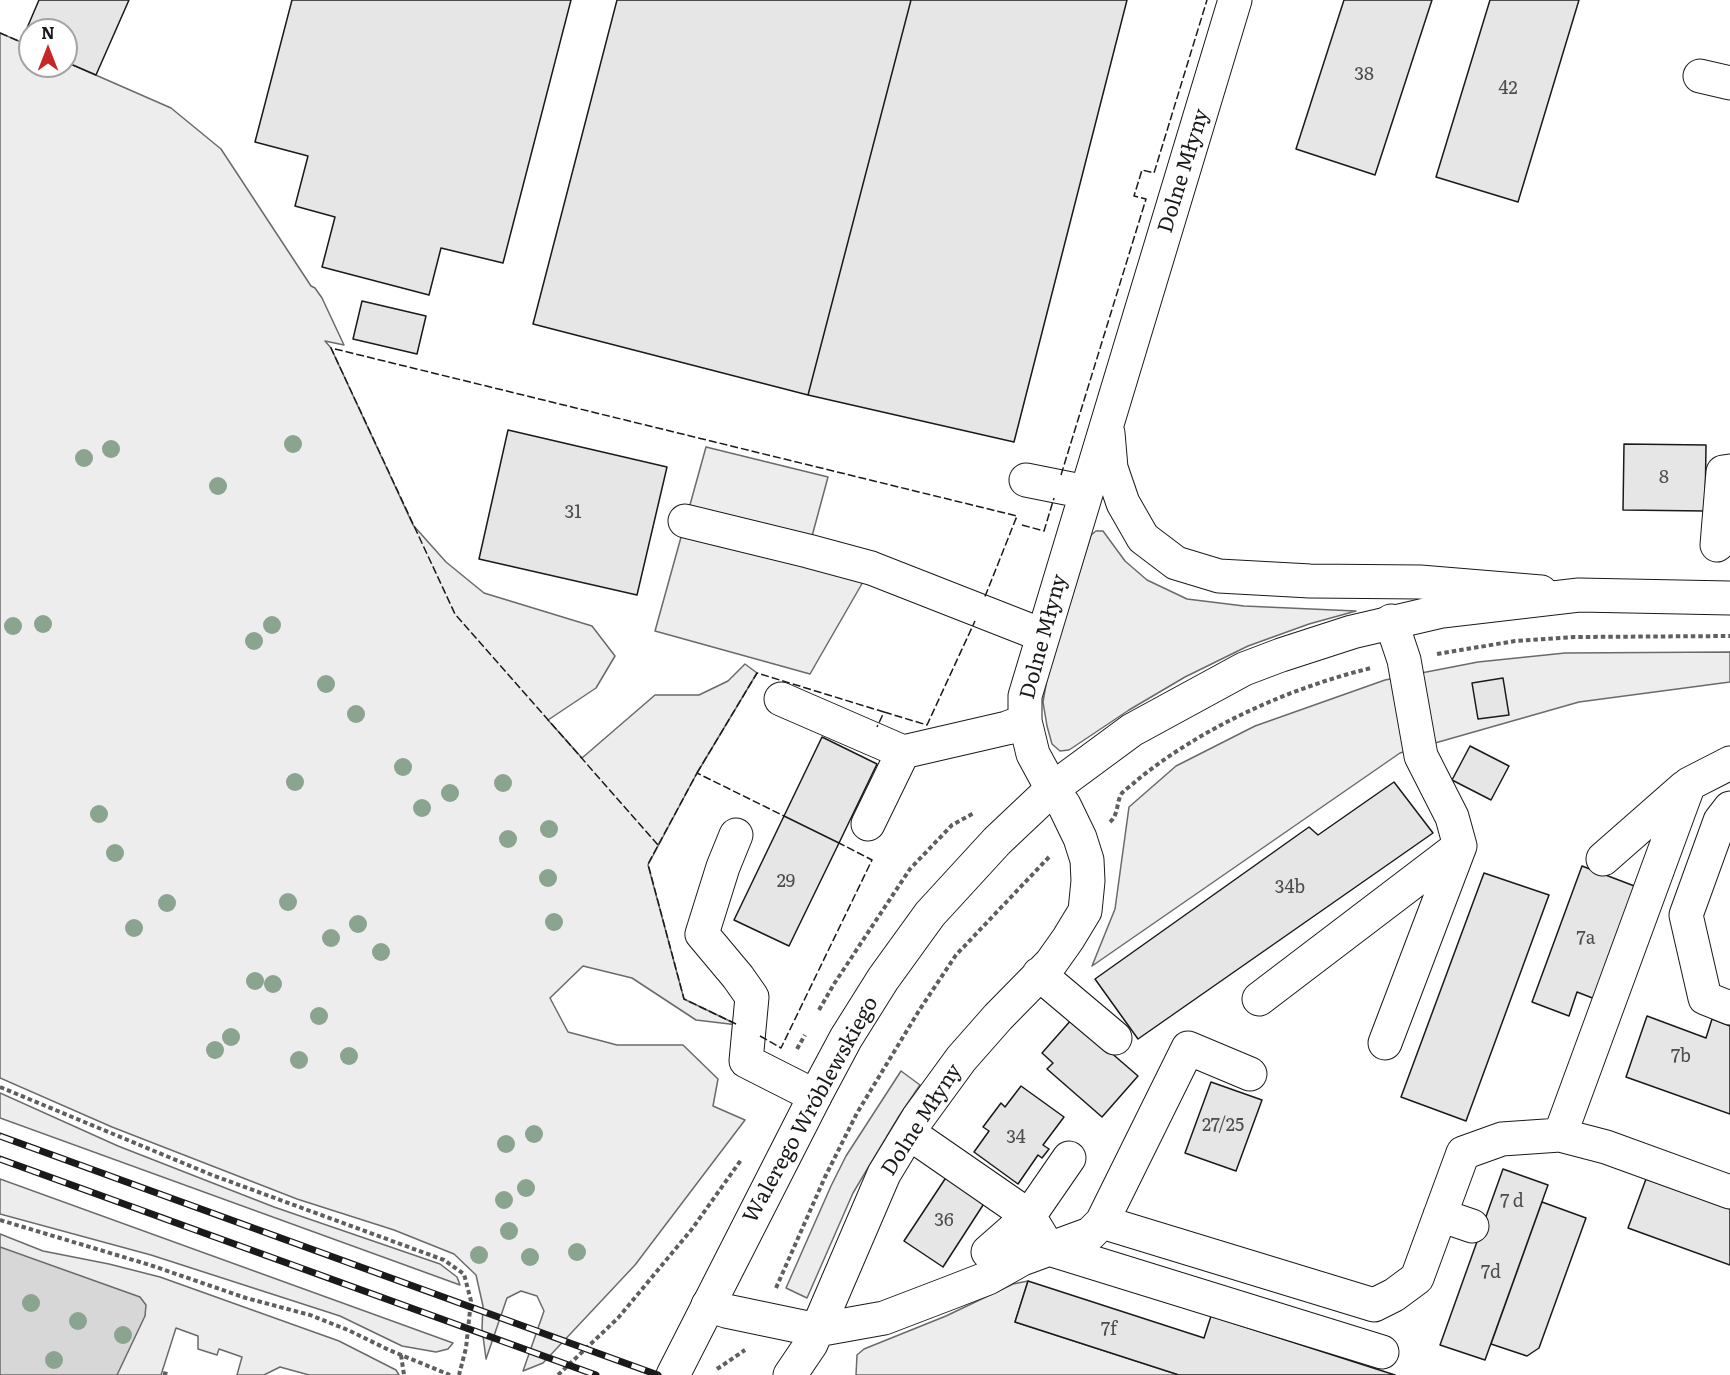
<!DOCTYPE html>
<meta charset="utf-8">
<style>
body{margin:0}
#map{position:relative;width:1730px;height:1375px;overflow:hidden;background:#fff;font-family:Literata,serif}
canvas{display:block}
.north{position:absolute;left:18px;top:18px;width:60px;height:60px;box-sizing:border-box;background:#fff;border:2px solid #a3a3a3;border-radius:50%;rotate:0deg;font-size:16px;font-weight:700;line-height:24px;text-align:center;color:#1a1a1a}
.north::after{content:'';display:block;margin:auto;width:21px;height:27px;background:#c62828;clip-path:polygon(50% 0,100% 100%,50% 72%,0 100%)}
</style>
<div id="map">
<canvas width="1730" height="1375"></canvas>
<div class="north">N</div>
</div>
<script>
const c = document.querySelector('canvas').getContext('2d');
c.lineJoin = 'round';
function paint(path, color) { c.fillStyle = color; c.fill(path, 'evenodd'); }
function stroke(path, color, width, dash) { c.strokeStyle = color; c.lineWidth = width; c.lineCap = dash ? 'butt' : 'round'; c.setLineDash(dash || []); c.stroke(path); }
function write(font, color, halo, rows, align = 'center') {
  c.font = font + ' Literata,serif'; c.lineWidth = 4.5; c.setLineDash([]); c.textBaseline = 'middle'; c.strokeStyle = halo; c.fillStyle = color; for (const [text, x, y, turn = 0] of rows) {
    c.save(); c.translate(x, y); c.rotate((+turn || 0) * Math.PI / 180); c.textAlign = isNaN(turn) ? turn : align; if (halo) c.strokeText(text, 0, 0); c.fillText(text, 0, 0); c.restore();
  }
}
const built = new Path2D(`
 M0 33 30 46V66H66V62L171 108 221 149 311 286 315 288 322 298 344 345 325 341 331 348 413 525 446 562 484 593 592 626 615 656 596 688 548 720 582 758 655 695H699L728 681 745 664 757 673 697 773 648 865 684 999 738 1025 696 1020 632 978 583 966 550 998 568 1032 617 1045H683L718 1079 713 1106 745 1120 635 1265 543 1363 523 1371 544 1311 537 1296 521 1291 507 1298 486 1359 482 1328 483 1306 476 1275 454 1254 394 1230 297 1199 112 1127 0 1078Z
 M706 447 828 477 808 551 871 568 810 674 655 631Z
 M1096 531H1103L1125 561 1147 580 1187 599 1244 606 1356 611 1309 624 1248 646 1185 677 1129 710 1069 750 1060 751 1052 744 1047 726 1043 702 1048 673 1091 535Z
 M1730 652V682L1579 702 1400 753 1092 966 1115 909 1129 807 1176 766 1255 726 1385 680 1478 662 1565 653Z
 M901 1071 920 1085 899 1116 853 1193 807 1298 786 1288 831 1186 846 1156Z
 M0 1093 118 1146 274 1207 440 1264 457 1277 460 1285 0 1118Z
 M0 1179 453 1343 448 1349 436 1352 402 1346 340 1316 151 1255 0 1214Z
 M0 1234 43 1251 109 1264 160 1277 339 1341 396 1370 399 1375H309L280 1367 264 1375H237L242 1357 219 1349 217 1355 198 1349V1336L176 1328 161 1375H0Z
 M1028 1281 1015 1322 1179 1375H856L857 1355 864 1349 946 1316 1013 1284Z`);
paint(built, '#ededed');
stroke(built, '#6a6a6a', 1.5);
const water = new Path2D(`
 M0 1247 140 1297 146 1305 145 1316 117 1375H0Z`);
paint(water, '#d7d7d7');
stroke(water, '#6a6a6a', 1.5);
const building = new Path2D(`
 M39 0H129L96 75 66 62V30H30V46L21 42Z
 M292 0H571L503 263 441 248 429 295 322 267 335 217 295 206 308 156 255 142Z
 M617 0H911L808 395 533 324Z
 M911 0H1127L1014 442 808 395Z
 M1344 0H1432L1375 175 1296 149Z
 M1490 0H1579L1518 202 1436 177Z
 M362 301 426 316 417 354 353 339Z
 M508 430 667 467 637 595 479 559Z
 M1624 444 1706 445 1705 511 1623 510Z
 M1503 678 1509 715 1478 719 1472 683Z
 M822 737 877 764 839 843 784 816Z
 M1470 746 1509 766 1491 800 1452 780Z
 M1394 782 1433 833 1138 1039 1095 979 1309 827 1318 835Z
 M784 816 839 843 789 946 734 920Z
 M1582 866 1637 887 1595 999 1577 992 1569 1016 1532 1002Z
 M1484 873 1549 895 1466 1121 1401 1097Z
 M1647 1016 1706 1038 1712 1019 1730 1026V1114L1626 1077Z
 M1072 1019 1138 1076 1102 1117 1047 1069 1053 1063 1042 1053Z
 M1211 1082 1262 1100 1236 1171 1185 1153Z
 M1021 1086 1064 1117 1043 1145 1049 1149 1042 1158 1038 1155 1018 1184 974 1152 989 1131 983 1127 1001 1103 1005 1107Z
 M1503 1169 1548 1185 1485 1360 1440 1345Z
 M947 1176 985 1202 943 1267 904 1241Z
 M1646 1179 1730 1209V1265L1628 1228Z
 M1542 1202 1586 1218 1539 1348 1527 1356 1491 1344Z
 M1028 1281 1204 1338 1211 1316 1395 1375H1179L1015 1322Z`);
paint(building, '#e6e6e6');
stroke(building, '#1a1a1a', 1.5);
const minor = new Path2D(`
 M1700 76 1730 83
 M1108 433 1111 468 1123 503 1143 538 1176 563 1219 576 1310 581 1420 582 1541 592
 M1026 480 1086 492
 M685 521 808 551 871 568 1042 635
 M1717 545 1723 472 1730 471
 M781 699 903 752
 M1730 808 1720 821 1686 915 1705 998 1730 1008
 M868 824 903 752 1007 728 1025 721
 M736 835 723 867 702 934 738 977 752 997 746 1061 815 1096
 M1603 859 1685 787
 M1039 974 1115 1038
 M1259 999 1460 846
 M1385 1043 1460 846 1452 817 1421 756 1404 660 1391 621
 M909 1133 1029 1216 1069 1158
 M1560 1135 1689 784 1730 763
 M1440 1215 1472 1226
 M1102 1222 1374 1305 1394 1295 1417 1278 1463 1153 1502 1139 1560 1135 1606 1147 1730 1192
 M988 1252 1029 1216 1049 1249 1382 1352
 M708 1305 726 1311 817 1330 884 1318 952 1292 988 1278 1022 1259 1090 1234 1102 1222 1188 1048 1250 1074
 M790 1375 811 1344 884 1174 918 1118 961 1059 998 1017 1051 963 1068 939 1085 911 1088 881 1087 860 1080 838 1064 805 1052 789 1033 754 1025 721V696L1235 0`);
const major = new Path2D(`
 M673 1375 815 1096 846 1038 883 979 930 914 997 841 1052 789 1132 730 1244 669 1281 655 1352 632 1442 611 1579 595 1730 598`);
stroke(minor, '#1a1a1a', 35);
stroke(major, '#1a1a1a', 35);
stroke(new Path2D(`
 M1437 654 1515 641 1574 637 1730 636
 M1110 822C1119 814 1116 802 1122 793 1126 789 1132 785 1136 781 1202 727 1289 688 1371 668
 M819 1010 834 984 910 869 952 825 974 813
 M797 1049 805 1035
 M0 1087 212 1175 444 1260 464 1274 471 1301 466 1348 459 1375
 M0 1220 150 1265 246 1298 310 1315 348 1330 389 1350 450 1375
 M776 1288 825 1177 857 1113 920 1009 956 955 1049 857
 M401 1355 404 1375
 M717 1369 745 1350
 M163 1373 170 1375
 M558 1375 618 1318 692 1229 741 1160`), '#5f5f5f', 4, [4.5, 3]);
stroke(minor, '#fff', 33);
stroke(major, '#fff', 33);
const rail = new Path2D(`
 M0 1136 658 1375
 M0 1159 596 1375`);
stroke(rail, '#1a1a1a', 7);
stroke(rail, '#fff', 4.5, [14]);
stroke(new Path2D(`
 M0 33 21 42
 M1061 475 1146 199 1134 196 1142 170 1154 173 1207 0
 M1022 525 1044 531 1054 498
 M884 712 927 725 975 621
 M697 773 757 673 884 712 877 727
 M658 845 455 614 331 348 1017 516 984 599
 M736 1024 684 999 648 864 697 773 784 816
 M760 1036 781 1048 872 860 839 843`), '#1a1a1a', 1.5, [8, 3]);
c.fillStyle = '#8aa48f';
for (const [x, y] of [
 [293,444],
 [111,449],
 [84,458],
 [218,486],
 [43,624],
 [272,625],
 [13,626],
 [254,641],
 [326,684],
 [356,714],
 [403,767],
 [295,782],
 [503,783],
 [450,793],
 [422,808],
 [99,814],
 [549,829],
 [508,839],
 [115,853],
 [548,878],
 [288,902],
 [167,903],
 [554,922],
 [358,924],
 [134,928],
 [331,938],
 [381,952],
 [255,981],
 [273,984],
 [319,1016],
 [231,1037],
 [215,1050],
 [349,1056],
 [299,1060],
 [534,1134],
 [506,1144],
 [526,1188],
 [504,1200],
 [509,1231],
 [577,1252],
 [479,1255],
 [530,1257],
 [31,1303],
 [78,1321],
 [123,1335],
 [54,1360]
]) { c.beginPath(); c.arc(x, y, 9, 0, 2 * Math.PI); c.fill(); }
write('18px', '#4d4d4d', null, [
 ["38",1364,75],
 ["42",1508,89],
 ["8",1664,478],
 ["31",573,513],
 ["29",786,882],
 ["34b",1290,888],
 ["7a",1586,939],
 ["7b",1681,1057],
 ["27/25",1223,1126],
 ["34",1016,1138],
 ["7 d",1512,1202],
 ["36",944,1221],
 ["7d",1491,1273],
 ["7f",1109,1330]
]);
write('21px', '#1a1a1a', '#fff', [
 ["Dolne Młyny",1184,171,-73],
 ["Dolne Młyny",1044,637,-75],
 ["Walerego Wróblewskiego",811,1110,-61],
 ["Dolne Młyny",922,1120,-57]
]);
</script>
